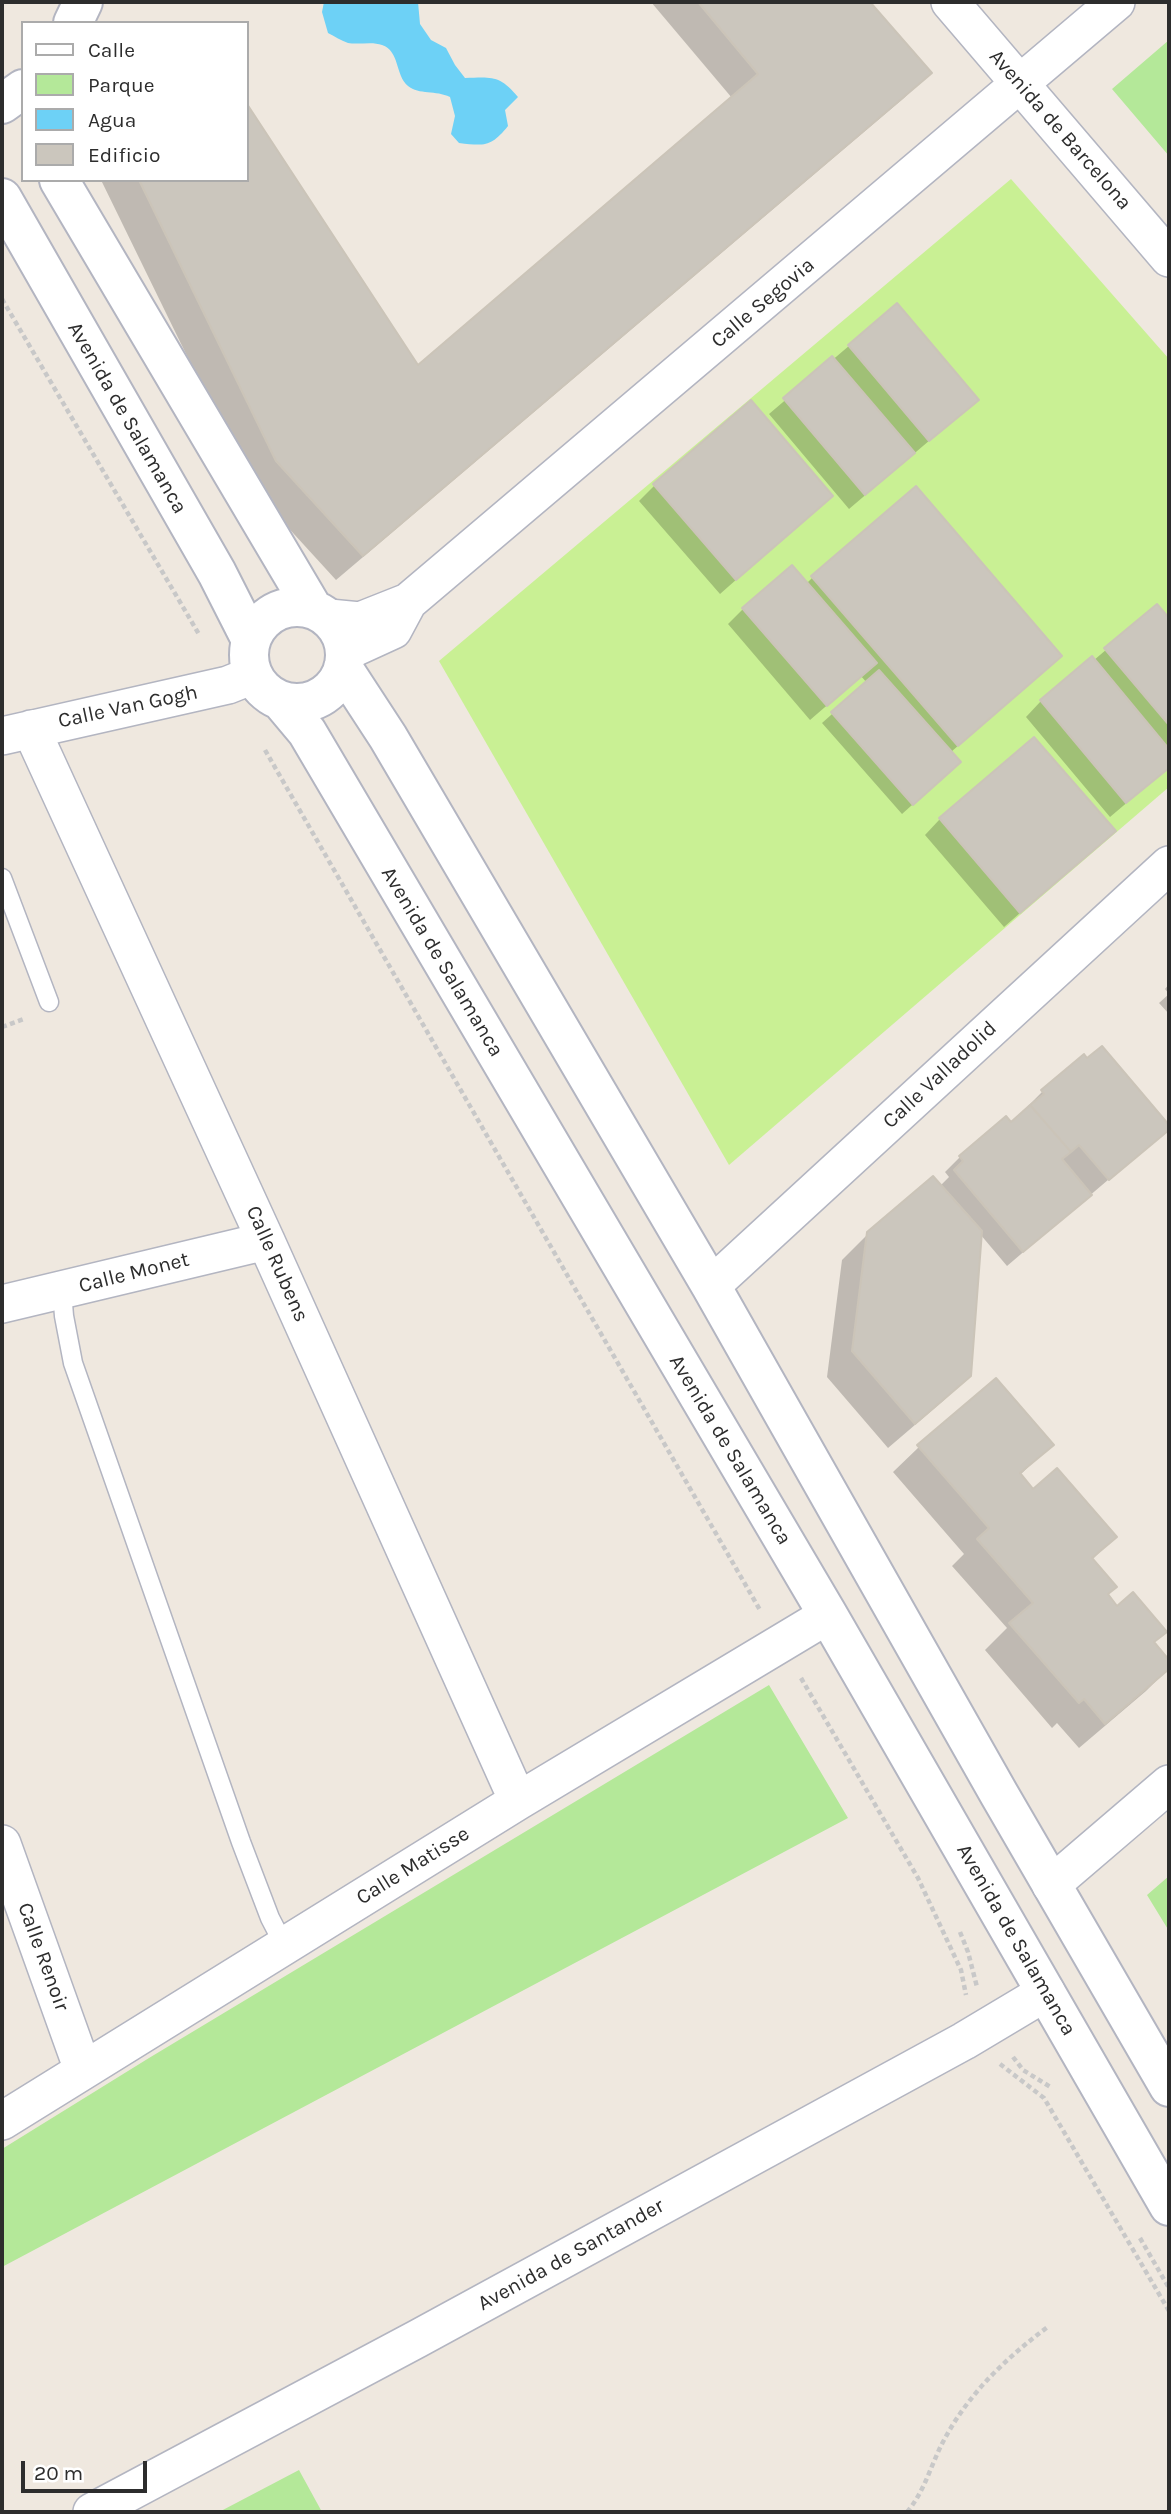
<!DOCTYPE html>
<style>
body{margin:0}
#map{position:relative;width:1171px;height:2514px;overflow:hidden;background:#efe8df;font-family:Karla,sans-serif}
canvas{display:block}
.frame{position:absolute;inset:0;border:4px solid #2d2d2d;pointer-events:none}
.legend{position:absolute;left:21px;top:21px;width:228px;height:161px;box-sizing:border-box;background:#fff;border:2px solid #ababab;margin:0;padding:9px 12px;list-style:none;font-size:21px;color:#2d2d2d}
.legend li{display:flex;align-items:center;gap:14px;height:35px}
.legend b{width:35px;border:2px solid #ababab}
.scale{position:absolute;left:21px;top:2461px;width:126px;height:32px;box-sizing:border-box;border:4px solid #2d2d2d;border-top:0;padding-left:9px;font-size:21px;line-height:24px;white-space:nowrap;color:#2d2d2d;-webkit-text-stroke:5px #fff;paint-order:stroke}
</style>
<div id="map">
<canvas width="1171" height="2514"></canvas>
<div class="frame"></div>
<ul class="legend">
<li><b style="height:9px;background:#fff"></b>Calle</li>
<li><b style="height:19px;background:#b4e899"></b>Parque</li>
<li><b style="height:19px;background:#6dd1f6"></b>Agua</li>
<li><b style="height:19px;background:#cbc6bd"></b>Edificio</li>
</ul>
<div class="scale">20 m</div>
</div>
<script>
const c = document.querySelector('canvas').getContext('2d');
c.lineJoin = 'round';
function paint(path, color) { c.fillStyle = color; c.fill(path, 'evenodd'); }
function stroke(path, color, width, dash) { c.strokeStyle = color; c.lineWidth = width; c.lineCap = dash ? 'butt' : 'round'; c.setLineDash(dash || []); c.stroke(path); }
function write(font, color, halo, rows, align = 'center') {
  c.font = font + ' Karla,sans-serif'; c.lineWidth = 7; c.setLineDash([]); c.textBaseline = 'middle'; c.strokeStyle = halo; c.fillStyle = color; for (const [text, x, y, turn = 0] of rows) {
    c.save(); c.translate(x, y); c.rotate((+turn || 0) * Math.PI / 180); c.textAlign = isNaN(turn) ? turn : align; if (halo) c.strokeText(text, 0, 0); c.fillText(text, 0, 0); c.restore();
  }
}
paint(new Path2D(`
 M1169 40V156L1112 89Z
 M769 1685 848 1818 2 2267V2149L149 2058Z
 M1169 1876V1931L1147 1895Z
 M299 2470 322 2512H219Z`), '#b4e899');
paint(new Path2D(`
 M1011 179 1169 359V787L729 1165 439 661Z`), '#c9f094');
paint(new Path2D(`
 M324 2H418L420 24 431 40 446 48 455 65 465 78C492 77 500 75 518 97L505 110 508 126C491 147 485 146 459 143L451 134 455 116 450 97C436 90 419 95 408 86 395 75 400 51 382 45 372 41 359 45 348 43 342 41 334 36 328 33L322 12Z`), '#6dd1f6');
paint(new Path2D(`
 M651 2H868L929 73 904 98 336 580 251 487 101 180H247V107L418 368 732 98Z
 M897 305 977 400 849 509 769 414Z
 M655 485 831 496 720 594 639 501Z
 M812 578 1060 656 951 752 949 772 902 814 822 723 867 683 861 676 810 720 728 624 743 609 806 584Z
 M1157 606 1169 621V767L1110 817 1026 717 1041 701 1092 659 1093 661Z
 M940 819 1114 831 1004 927 925 835Z
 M1169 984V1014L1159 1003 1169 994 1165 989Z
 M1102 1048 1169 1128 1007 1266 980 1234 969 1375 943 1401 888 1448 827 1377 842 1260 868 1234 940 1186 949 1177 945 1172 960 1157 1010 1124 1029 1109 1027 1107 1042 1092 1084 1057 1087 1060Z
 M1051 1445 1020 1475 1033 1491 1114 1537 1092 1560 1106 1595 1169 1662V1668L1146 1691 1079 1748 1057 1723 1052 1728 985 1650 1007 1628 952 1566 964 1554 893 1472 919 1447Z`), '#0003');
const building = new Path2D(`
 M698 2H870L932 73 363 556 276 461 139 180H247V104L418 365 758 74Z
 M897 303 979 400 929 441 848 345Z
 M832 356 915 453 865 495 783 398Z
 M751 400 833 496 736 580 653 484Z
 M916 486 1062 656 958 746 811 576Z
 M792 565 877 663 827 706 742 608Z
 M1157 604 1169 618V725L1104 648Z
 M1092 656 1169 749V768L1126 803 1040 700Z
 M879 670 961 762 913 805 831 712Z
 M1034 737 1116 831 1020 913 939 818Z
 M1102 1046 1169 1125V1130L1109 1180 1079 1145 1071 1152 1030 1105 1044 1094 1041 1090 1084 1054 1087 1058Z
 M1030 1105 1071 1152 1062 1159 1092 1195 1023 1252 954 1170 963 1161 959 1156 1006 1116 1011 1122Z
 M933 1176 982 1231 971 1376 915 1424 852 1351 867 1232Z
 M996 1378 1054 1445 1020 1473 1033 1489 1057 1468 1117 1537 1092 1558 1117 1587 1108 1594 1117 1606 1133 1592 1167 1632 1154 1642 1169 1660V1669L1105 1724 1084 1699 1079 1703 1009 1623 1033 1603 977 1539 989 1528 917 1445Z`);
paint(building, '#cbc6bd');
stroke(building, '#cbc4b8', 2);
const service = new Path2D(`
 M2 878 49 1002
 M62 1291 64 1316 73 1363 241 1842 270 1918 284 1945`);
const minor = new Path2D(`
 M950 2 1169 258
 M408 602 1116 2
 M329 618 360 621 408 602 393 630 345 652
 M31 729 266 1241 518 1801
 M2 736 228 685 253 675
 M711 1286 1169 865
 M2 1304 266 1241
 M2 1844 83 2070
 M1051 1885 1169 1784
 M2 2121 518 1801 828 1615
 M92 2512 417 2339 964 2041 1046 1992`);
const tertiary = new Path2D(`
 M73 23 83 2
 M2 104 23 89
 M59 180 313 609
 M2 198 217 573 250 638
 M249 655a48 48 0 1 1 96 0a48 48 0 1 1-96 0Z
 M343 668 388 737 711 1286 999 1794 1169 2087
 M281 701 307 732 828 1615 1169 2206`);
stroke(service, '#b3b5c1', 21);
stroke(minor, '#b3b5c1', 40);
stroke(tertiary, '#b3b5c1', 42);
stroke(new Path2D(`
 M2 299 200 636
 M265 750 760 1610
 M2 1027 24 1019
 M801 1678 918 1878 961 1970 966 1995
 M960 1932 968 1952 977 1987
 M1013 2057 1023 2070 1052 2088
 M1000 2064 1044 2098 1169 2311
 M1140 2238 1169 2288
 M907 2512C925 2491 931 2464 944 2440 969 2393 1006 2358 1049 2326`), '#c8c8c8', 4.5, [5, 3.5]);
stroke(service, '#fff', 18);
stroke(minor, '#fff', 37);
stroke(tertiary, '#fff', 38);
write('21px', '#2d2d2d', '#fff', [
 ["Avenida de Barcelona",1060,130,49],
 ["Calle Segovia",763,303,-40],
 ["Avenida de Salamanca",127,418,60],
 ["Calle Van Gogh",128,707,-12],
 ["Avenida de Salamanca",442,962,59],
 ["Calle Valladolid",940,1075,-43],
 ["Calle Rubens",277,1264,66],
 ["Calle Monet",134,1273,-14],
 ["Avenida de Salamanca",730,1450,59],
 ["Calle Matisse",413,1866,-32],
 ["Avenida de Salamanca",1016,1940,60],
 ["Calle Renoir",43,1957,70],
 ["Avenida de Santander",571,2255,-29]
]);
</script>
